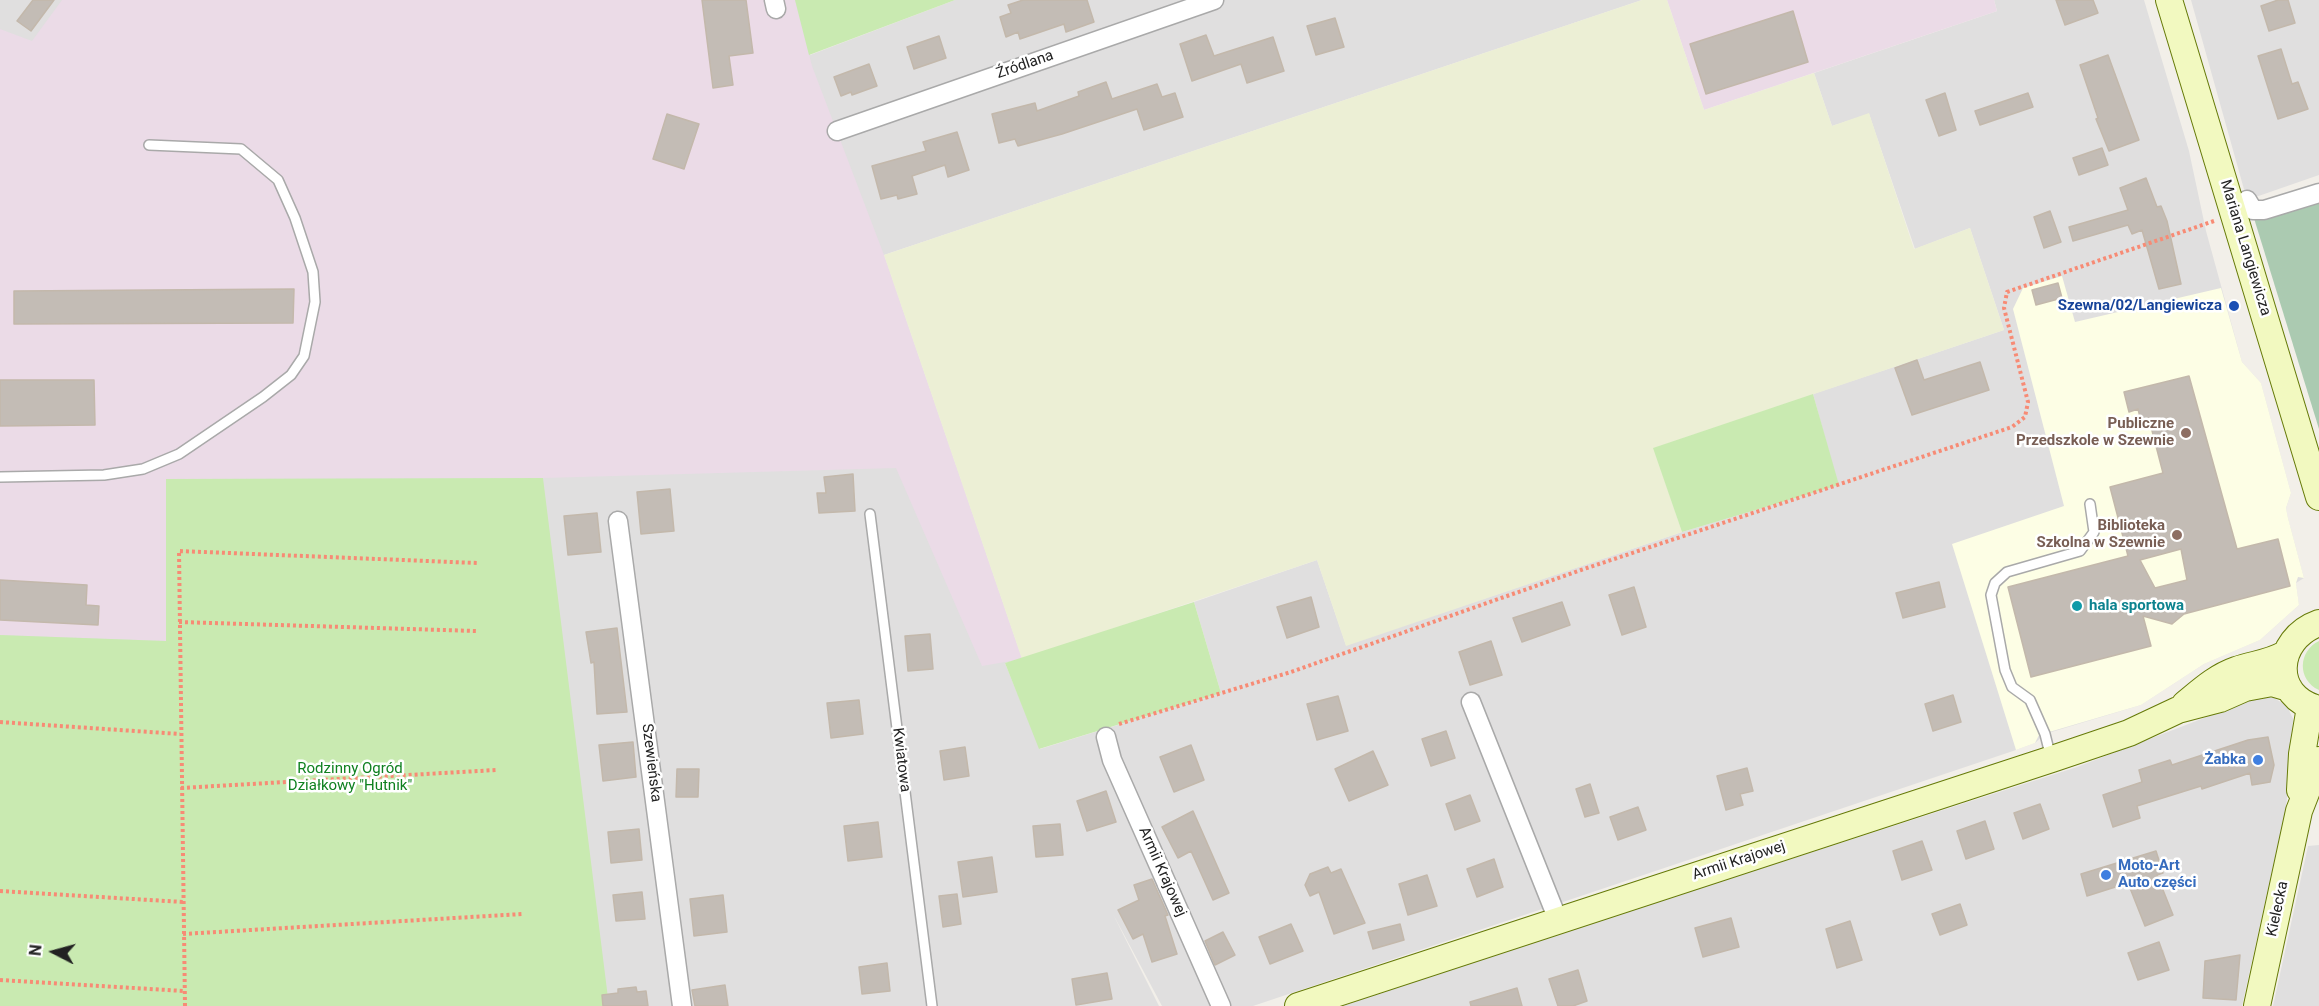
<!DOCTYPE html>
<meta charset="utf-8">
<style>
body{margin:0}
#map{position:relative;width:2319px;height:1006px;overflow:hidden;background:#f2efe9;font-family:Roboto,sans-serif}
canvas{display:block}
.north{position:absolute;left:24px;top:922px;width:60px;height:60px;-webkit-text-stroke:4px #fff;paint-order:stroke;rotate:276deg;font-size:16px;font-weight:700;line-height:24px;text-align:center;color:#222}
.north::after{content:'';display:block;margin:auto;width:21px;height:27px;background:#222;clip-path:polygon(50% 0,100% 100%,50% 72%,0 100%)}
</style>
<div id="map">
<canvas width="2319" height="1006"></canvas>
<div class="north">N</div>
</div>
<script>
const c = document.querySelector('canvas').getContext('2d');
c.lineJoin = 'round';
function paint(path, color) { c.fillStyle = color; c.fill(path, 'evenodd'); }
function stroke(path, color, width, dash) { c.strokeStyle = color; c.lineWidth = width; c.lineCap = dash ? 'butt' : 'round'; c.setLineDash(dash || []); c.stroke(path); }
function write(font, color, halo, rows, align = 'center') {
  c.font = font + ' Roboto,sans-serif'; c.lineWidth = 5; c.setLineDash([]); c.textBaseline = 'middle'; c.strokeStyle = halo; c.fillStyle = color; for (const [text, x, y, turn = 0] of rows) {
    c.save(); c.translate(x, y); c.rotate((+turn || 0) * Math.PI / 180); c.textAlign = isNaN(turn) ? turn : align; if (halo) c.strokeText(text, 0, 0); c.fillText(text, 0, 0); c.restore();
  }
}
paint(new Path2D(`
 M0 0H798L810 55 955 0H1642L884 255 1022 659 1005 663 1040 749 1221 693 1194 602 1317 560 1346 645 1682 532 1838 485 1813 394 2004 330 1970 228 1915 249 1869 114 1832 126 1814 73 1997 11 1994 0H2144L2189 151 2206 231 2242 362 2261 383 2291 493 2286 508 2288 518 2304 578 2296 583 2299 605 2260 640 2204 664 2141 705 2045 734 2035 743 2016 750 1253 1006H1162L1113 914 1159 1006H0Z
 M2191 0H2319V175L2247 200Z
 M2261 696 2274 698 2287 706 2294 721 2286 808 2242 1006H1343L1442 971 2077 767Z
 M2319 845V1006H2273L2308 846Z`), '#e0dfdf');
paint(new Path2D(`
 M62 0H795L812 66 884 255 1022 659 982 666 896 468 543 478 166 479V641L0 635V29L32 41Z
 M1667 0H1994L1997 11 1704 110Z`), '#ebdbe7');
paint(new Path2D(`
 M2062 276 2075 322 2221 288 2242 362 2261 383 2291 493 2286 508 2288 518 2304 578 2298 577 2296 583 2299 605 2260 640 2204 664 2141 705 2039 735 2035 743 2016 750 1952 544 2064 506 2013 309 2023 288Z`), '#fdfee5');
paint(new Path2D(`
 M1642 0H1667L1704 110 1814 73 1832 126 1869 113 1914 249 1970 228 2004 330 1654 448 1682 532 1346 646 1317 560 1022 659 884 255Z`), '#ecefd5');
paint(new Path2D(`
 M795 0H955L809 55Z
 M1813 394 1839 485 1682 532 1653 448Z
 M543 478 609 1006H0V635L166 641V479Z
 M1194 602 1221 693 1039 749 1005 663Z
 M2319 641V690C2297 680 2298 651 2319 641Z`), '#c9eab1');
paint(new Path2D(`
 M2319 184V429L2253 215 2254 205Z`), '#abcab1');
const building = new Path2D(`
 M33 0H54L31 31 17 21Z
 M702 0H746L753 53 729 56 733 85 713 88Z
 M1023 0H1087L1094 22 1066 32 1064 24 1020 39 1018 32 1006 37 1000 17 1011 13 1008 5Z
 M2056 0H2093L2098 13 2065 25Z
 M2278 0H2288L2295 23 2269 31 2261 6Z
 M1793 11 1808 62 1706 94 1690 44Z
 M1335 18 1344 47 1316 55 1307 26Z
 M1206 35 1214 56 1273 37 1284 71 1247 83 1241 64 1192 81 1180 44Z
 M939 36 946 58 914 69 907 47Z
 M2281 49 2292 84 2298 82 2308 109 2278 119 2258 56Z
 M2108 55 2139 140 2109 151 2096 119 2098 118 2080 65Z
 M869 64 877 86 852 95 851 92 841 96 834 77Z
 M1106 82 1112 99 1157 84 1162 97 1175 93 1183 117 1144 130 1137 109 1062 134 1018 146 1015 139 999 143 992 114 1035 103 1037 111 1079 96 1078 92Z
 M1945 93 1956 130 1939 136 1926 100Z
 M2028 93 2033 107 1980 125 1975 111Z
 M667 114 699 124 684 169 653 159Z
 M957 132 969 170 948 177 945 165 912 176 917 194 898 199 897 195 881 199 872 166 926 151 923 142Z
 M2102 148 2108 165 2079 175 2073 158Z
 M2146 178 2157 207 2161 206 2167 221 2181 284 2159 289 2142 230 2132 234 2128 225 2073 241 2069 227 2128 210 2120 188Z
 M2050 211 2061 242 2044 248 2034 217Z
 M2058 283 2062 298 2036 305 2032 290Z
 M294 289 293 323 14 324V291Z
 M1917 360 1924 380 1980 362 1989 390 1912 415 1895 368Z
 M2189 376 2237 549 2278 539 2290 586 2184 614 2172 624 2143 616 2151 646 2031 677 2008 587 2128 556 2110 487 2163 473 2149 419 2141 421 2138 409 2129 412 2124 392ZM2181 549 2187 580 2155 588 2140 560Z
 M0 380H94L95 425 0 426Z
 M853 474 855 511 819 513 817 493H826L824 477Z
 M670 489 674 531 641 534 637 492Z
 M597 513 601 552 568 555 564 516Z
 M0 580 87 585 86 605 99 606 98 625 0 620Z
 M1939 582 1945 607 1903 618 1896 593Z
 M1634 587 1646 627 1622 635 1609 595Z
 M1311 597 1319 627 1287 638 1277 607Z
 M1562 602 1570 625 1522 642 1513 618Z
 M617 628 627 712 597 714 594 662 591 663 586 632Z
 M930 634 933 669 908 671 905 636Z
 M1491 641 1502 675 1470 685 1459 652Z
 M1953 695 1961 722 1933 731 1925 704Z
 M1338 696 1348 731 1317 740 1307 704Z
 M859 700 863 734 831 738 827 703Z
 M1446 731 1455 758 1431 766 1422 739Z
 M2268 737 2274 765 2270 782 2252 785 2250 773 2202 789 2201 786 2137 806 2140 818 2113 827 2103 795 2142 782 2139 770 2170 760 2172 765 2248 740Z
 M633 742 636 777 603 781 599 745Z
 M1191 745 1204 780 1174 792 1160 757Z
 M965 747 969 776 944 780 940 751Z
 M1373 751 1388 785 1349 801 1335 769Z
 M1747 768 1753 791 1740 794 1743 805 1726 810 1717 776Z
 M677 769H699L698 797H676Z
 M1590 784 1599 813 1585 817 1576 789Z
 M1106 791 1116 822 1087 831 1077 801Z
 M1470 795 1480 821 1455 830 1446 804Z
 M2040 804 2049 829 2023 839 2014 813Z
 M1638 807 1646 830 1618 840 1610 817Z
 M1193 811 1229 893 1213 900 1191 851 1178 858 1162 827Z
 M1985 821 1994 849 1966 859 1957 831Z
 M878 822 882 857 848 861 844 826Z
 M1060 824 1063 855 1036 857 1033 826Z
 M639 829 642 860 611 863 608 832Z
 M1922 841 1932 870 1902 880 1893 851Z
 M2156 851 2163 873 2157 875 2173 915 2145 926 2128 883 2087 896 2081 874Z
 M992 857 997 892 963 897 958 862Z
 M1494 859 1503 887 1477 897 1467 869Z
 M1328 867 1331 873 1341 869 1365 923 1334 934 1319 892 1310 896 1305 885 1310 874Z
 M1427 875 1437 906 1408 915 1399 884Z
 M1152 879 1168 915 1165 916 1177 954 1152 962 1143 934 1133 939 1118 910 1139 900 1134 885Z
 M642 892 645 919 616 921 613 895Z
 M957 894 961 924 943 927 939 896Z
 M723 895 727 932 694 936 690 899Z
 M1960 904 1967 925 1940 935 1932 914Z
 M1731 918 1739 947 1703 957 1695 928Z
 M1850 921 1862 960 1837 968 1826 929Z
 M1291 924 1303 951 1270 964 1259 937Z
 M1400 924 1404 940 1373 949 1368 932Z
 M1223 932 1235 955 1215 965 1205 941Z
 M2159 942 2169 970 2138 980 2128 953Z
 M2240 955 2236 1000 2203 998 2205 961Z
 M887 963 890 991 862 994 859 967Z
 M1578 970 1587 1001 1573 1006H1558L1549 979Z
 M1107 973 1112 999 1076 1005 1072 979Z
 M725 985 728 1006H695L692 990Z
 M636 987 637 992 646 991 648 1006H603L602 995 618 993V989Z
 M1517 988 1522 1006H1471L1470 1002Z`);
paint(building, '#c3bcb5');
stroke(building, '#c3b8ab', 1.5);
const lane = new Path2D(`
 M0 477 104 475 143 469 179 454 263 397 291 375 304 356 315 302 313 272 295 218 278 180 241 149 149 145
 M870 514 932 1006
 M2051 758 2045 734 2030 700 2012 687 2005 670 1991 595 1995 583 2007 572 2080 551 2094 532 2090 504`);
const street = new Path2D(`
 M774 0 776 9
 M837 131 1214 0
 M2247 200 2253 210H2264L2319 193
 M618 521 682 1006
 M1471 702 1558 920
 M1106 737 1112 760 1221 1006`);
const secondary = new Path2D(`
 M2169 0 2319 497
 M2319 623C2274 639 2270 697 2319 709
 M2185 704C2201 691 2216 677 2236 670 2253 664 2270 663 2285 654
 M2300 790 2302 754 2310 707
 M1298 1006 2052 759 2129 733 2178 710 2220 699 2245 688 2272 683 2289 688
 M2257 1006 2299 811 2319 760`);
stroke(lane, '#a9a9a9', 12);
stroke(street, '#a9a9a9', 21);
stroke(secondary, '#667a08', 28);
stroke(new Path2D(`
 M179 622 476 631
 M0 722 180 734
 M1119 724 1291 672 1581 570 2012 427 2025 417 2028 402 2004 308 2007 292 2214 221
 M181 788 496 770
 M0 891 183 902
 M183 934 522 914
 M0 980 184 991
 M185 1006 179 551 477 563`), '#f78b75', 4, [3, 3]);
stroke(lane, '#fff', 9);
stroke(street, '#fff', 18);
stroke(secondary, '#f2f9c0', 26);
for (const [x, y, r, color] of [
 [2234,306,6,"#1a4fb4"],
 [2186,433,6,"#8d6e63"],
 [2177,535,6,"#8d6e63"],
 [2077,606,6,"#0f9aa8"],
 [2258,760,6,"#3f7fe0"],
 [2106,875,6,"#3f7fe0"]
]) { const dot = new Path2D(); dot.arc(x, y, r, 0, 2 * Math.PI); c.fillStyle = color; c.fill(dot); stroke(dot, '#fff', 2); }
write('15px', '#222', '#fff', [
 ["Źródlana",1025,65,-19],
 ["Mariana Langiewicza",2245,248,73],
 ["Kwiatowa",901,760,83],
 ["Szewieńska",651,763,83],
 ["Armii Krajowej",1739,861,-18],
 ["Armii Krajowej",1162,872,66],
 ["Kielecka",2278,909,-78]
]);
write('bold 15px', '#164399', '#fff', [
 ["Szewna/02/Langiewicza",2222,306]
], 'right');
write('bold 15px', '#785e54', '#fff', [
 ["Publiczne",2174,424],
 ["Przedszkole w Szewnie",2174,441],
 ["Biblioteka",2165,526],
 ["Szkolna w Szewnie",2165,543]
], 'right');
write('bold 15px', '#0d838f', '#fff', [
 ["hala sportowa",2089,606]
], 'left');
write('bold 15px', '#366cbe', '#fff', [
 ["Żabka",2246,760],
 ["Moto-Art",2118,866,"left"],
 ["Auto części",2118,883,"left"]
], 'right');
write('15px', '#0f8120', '#fff', [
 ["Rodzinny Ogród",350,769],
 ["Działkowy \"Hutnik\"",350,786]
]);
</script>
